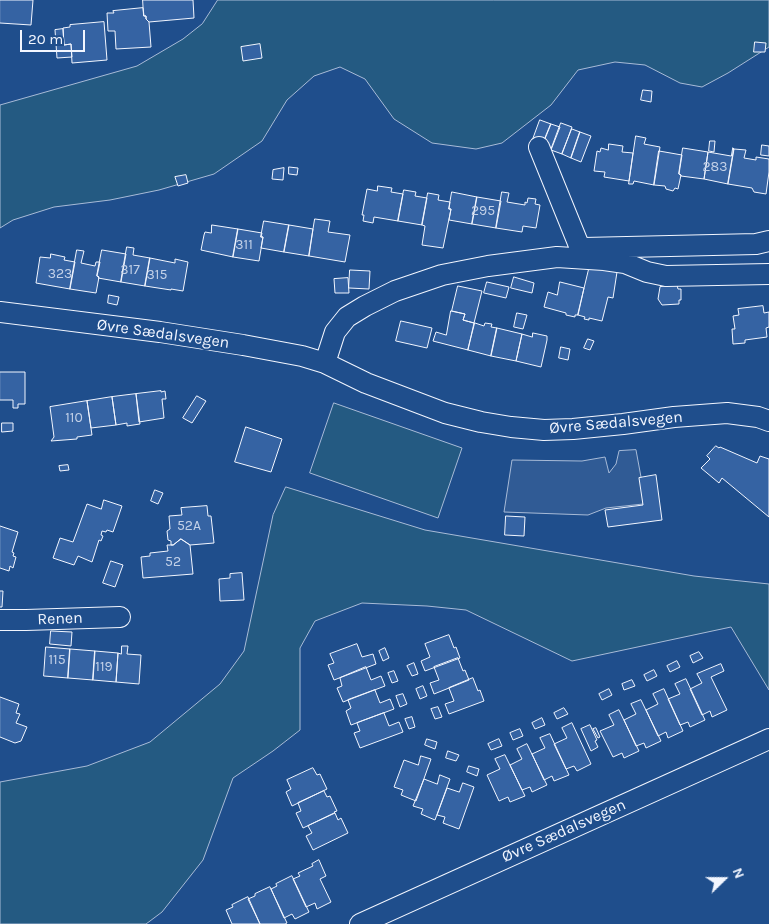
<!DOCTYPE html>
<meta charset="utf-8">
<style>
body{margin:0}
#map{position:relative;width:769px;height:924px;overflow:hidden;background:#1f4e8c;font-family:Karla,sans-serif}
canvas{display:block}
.north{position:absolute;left:699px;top:854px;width:50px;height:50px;-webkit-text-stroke:4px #1f4e8c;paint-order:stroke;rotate:68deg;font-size:14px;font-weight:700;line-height:20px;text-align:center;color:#f2f6ff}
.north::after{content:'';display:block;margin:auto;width:18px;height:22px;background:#f2f6ff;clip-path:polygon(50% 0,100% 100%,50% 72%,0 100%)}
.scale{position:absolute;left:20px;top:30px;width:65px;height:22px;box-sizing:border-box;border:2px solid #f2f6ff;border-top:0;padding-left:6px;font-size:15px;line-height:18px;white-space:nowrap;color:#f2f6ff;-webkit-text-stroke:4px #1f4e8c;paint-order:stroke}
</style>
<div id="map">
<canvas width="769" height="924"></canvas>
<div class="north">N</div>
<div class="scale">20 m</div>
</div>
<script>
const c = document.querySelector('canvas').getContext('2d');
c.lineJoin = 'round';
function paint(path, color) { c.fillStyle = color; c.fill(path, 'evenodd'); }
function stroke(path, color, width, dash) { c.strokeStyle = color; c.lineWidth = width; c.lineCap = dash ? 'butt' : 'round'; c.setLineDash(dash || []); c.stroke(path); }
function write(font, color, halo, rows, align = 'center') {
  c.font = font + ' Karla,sans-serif'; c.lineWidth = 4; c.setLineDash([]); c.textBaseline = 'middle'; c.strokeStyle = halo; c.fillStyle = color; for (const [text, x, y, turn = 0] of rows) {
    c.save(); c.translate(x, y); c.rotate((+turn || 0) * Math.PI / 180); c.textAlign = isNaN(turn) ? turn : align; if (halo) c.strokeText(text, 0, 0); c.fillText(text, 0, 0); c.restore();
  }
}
const green = new Path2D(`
 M218 0H769V47L728 73 702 87 680 83 645 65 615 62 578 70 551 105 502 143 476 149 432 143 394 119 365 79 340 67 314 76 287 100 262 141 214 174 159 190 110 200 54 207 13 220 0 228V105L137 66 183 39 202 24Z
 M334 403 462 448 438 518 310 473Z
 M286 487 425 530 694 576 769 584V690L731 627 572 661 466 610 427 606 362 603 315 621 300 648V730L273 751 233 778 203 860 162 912 146 924H0V782L87 766 150 742 220 684 244 651 273 515Z`);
paint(green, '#245a82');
stroke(green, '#a8bbd7', 1);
const parking = new Path2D(`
 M636 450 641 477 643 504 606 508 588 515 504 512 512 460 582 461 605 457 609 473 616 464 619 451Z`);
paint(parking, '#305b95');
stroke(parking, '#a8bbd7', 1);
const building = new Path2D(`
 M0 0H33L31 25 0 23Z
 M143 0H193L194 18 149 22 146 19V16H144Z
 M143 8 144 16H146V19L149 22 151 47 116 49 115 31H108L107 13H114L113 11Z
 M104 22 107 60 72 63 71 44 64 45 63 28 70 27V25Z
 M63 29 64 45 71 44 72 57 57 58 55 30Z
 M755 42 766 43 765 52H754Z
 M260 44 262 58 243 61 241 47Z
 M643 90 652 91 651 102 641 100Z
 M540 120 551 124 542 146 532 142Z
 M561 123 572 127 562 154 551 150Z
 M551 124 560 127 551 150 542 146Z
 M572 129 580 132 571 158 562 154Z
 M580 132 591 136 581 162 571 158Z
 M636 136 646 138 644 144 660 147 654 185 634 181 633 184H629Z
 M710 141H715L714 152 709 151Z
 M609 144 623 146 622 152 633 153 629 181 604 177 605 172 594 171 597 151 600 152 601 148 608 150Z
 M762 145 769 146V156L761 155Z
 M683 148 708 152 704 179 681 176V175L679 174Z
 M733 148 734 149 728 184 704 179 708 152 731 156Z
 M734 149 746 150 744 158 756 160V157L769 159V172L766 194 754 192 752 188 728 184Z
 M659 151 682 155 679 174 681 175 678 189 675 188 673 191 666 189 665 186 654 185Z
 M289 167 298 168 297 175 289 174Z
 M284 168 283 180 272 179 273 170Z
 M186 175 188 183 178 186 175 177Z
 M378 186 392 188 391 192 403 194 398 221 374 217 373 223 363 221 364 215H362L367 189 377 191Z
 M404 190 416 192 415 196 427 198 422 225 398 221Z
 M452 192 477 197 472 224 449 220 451 209H449Z
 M502 192 509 193 507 202 525 205V202L527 203 528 198 536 199 535 204 540 205 536 228 523 226 522 232 496 228Z
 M428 193 439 195 438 200 450 202 449 209H451L443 248 422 245 425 226 422 225Z
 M477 197 501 201 496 228 472 224Z
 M315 219 330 221 328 232 350 235 345 262 309 256Z
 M264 221 289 225 284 252 261 248 263 237H261Z
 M212 225 238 229 233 257 201 250 204 235 205 232 211 233Z
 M289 225 313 229 309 256 284 252Z
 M238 229 262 233 261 237H263L259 261 233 257Z
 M127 247 134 248 133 255 150 258 145 286 121 282Z
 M77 250 84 251 81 263 95 266 96 262H100L97 276 99 277 96 293 70 289Z
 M102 250 126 254 121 282 98 278 99 277 97 276Z
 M51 254 65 257 64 260 75 262 70 289 36 283 40 257 50 258Z
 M150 258 175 263V259L188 262 183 291 171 289V290L145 286Z
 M590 265 617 272 613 298 608 297 602 321 589 318V320L584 319 585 317 578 315Z
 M350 270 370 271 369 289 349 288Z
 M514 277 534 283 532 293 511 288Z
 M348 278 349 293H335L334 279Z
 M487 282 509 287 506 298 484 293Z
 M560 282 584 288 578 315H575V317L566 315V313L544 307 548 292 557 295Z
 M677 285 678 289H681V300H679V304L662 305 658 299 660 287Z
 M458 286 482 291 474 323 463 320 465 314 452 311Z
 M109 295 119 297 117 305 108 303Z
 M763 306 764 313 769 312V327L766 328 767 337 745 340V343L733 344 732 329H735L733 316 739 315 738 309Z
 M451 311 465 314 463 320 474 323 468 350 433 341 436 332 446 335Z
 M517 313 527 315 523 329 514 327Z
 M401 321 432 328 427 348 396 341Z
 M475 323 484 326 485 323 492 324 491 327 497 328 491 356 468 350Z
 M497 328 522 334 516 361 491 356Z
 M533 333 547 336V340L541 367 516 361 522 334 532 337Z
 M588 339 594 341 590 350 584 348Z
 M561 347 570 349 568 360 559 358Z
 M0 372H25V404H18V408H13V400H0Z
 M161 391V392L165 391 166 399H162L164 418 139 422 136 394Z
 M136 394 140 424 127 426V423L116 425 112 397Z
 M197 396 206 401 192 423 183 418Z
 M112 397 116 425 91 428 87 401Z
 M87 401 92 435 77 437V439L51 441 54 437 50 407Z
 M2 423H13V431L2 432Z
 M246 427 282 439 271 472 235 462Z
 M716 446 719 448 720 447 757 463 760 456 769 459V517L722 478 719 483 701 468 710 459 707 456Z
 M68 465 69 470 60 471 59 466Z
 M656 475 662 520 608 527 605 510 643 505 639 478Z
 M155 490 163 493 158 504 151 501Z
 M104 500 122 506 113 532 107 530 106 532 102 531 101 535 103 536 101 541 99 540 92 562 78 556 74 565 53 558 60 538 73 542 87 504 101 509Z
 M207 506 208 516H211L214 543 190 545 181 539 173 545H171V541L168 540 167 531 170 529 169 516 182 515 181 508Z
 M506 516 525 517 524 536 505 535Z
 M0 526 18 532 12 552 14 553 13 556 16 557 13 568 10 566 9 571 0 568Z
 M181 539 190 545 193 574 143 578 141 557 150 556V553L168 551 167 545H173Z
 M111 561 123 565 115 587 103 583Z
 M242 573 244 600 220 601 219 579 230 578V574Z
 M0 591H3L2 607H0Z
 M51 631 72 632 71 646 50 644Z
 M449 635 454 648 456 647 460 658 425 671 421 661 430 657 425 644Z
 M357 644 362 657 373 654 376 664 334 680 328 665 334 663 330 654Z
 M122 646H128L127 654 141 655 139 684 116 682 118 653 121 654Z
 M46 647 70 649 68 678 44 676Z
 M385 648 389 658 383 661 379 651Z
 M70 649 95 651 93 680 68 678Z
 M95 651 118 653 116 682 93 680Z
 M699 652 703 658 693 663 690 656Z
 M458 658 463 671 465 670 469 680 434 694 430 683 439 680 434 667Z
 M677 661 680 667 670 672 667 666Z
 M414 663 418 674 412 676 407 666Z
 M721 664 724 671 711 677 727 710 712 717 710 711 702 715 690 689 702 683 697 674Z
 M366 667 371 680 381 676 385 686 343 702 337 688 342 686 340 678Z
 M654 670 657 676 647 681 644 675Z
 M394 671 398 681 392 683 388 673Z
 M473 678 478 691 480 690 484 701 449 714 445 704 454 701 449 688Z
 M686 679 705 720 690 727 688 722 680 725 668 699 680 694 675 684Z
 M632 680 635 686 624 690 622 684Z
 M423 686 427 696 420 699 416 689Z
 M609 689 612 695 602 700 599 694Z
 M664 689 683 731 668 738 666 732 658 736 646 710 658 704 653 694Z
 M375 690 380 703 390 699 394 709 351 725 346 711 351 708 348 700Z
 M403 694 407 704 400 707 396 696Z
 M0 697 19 704 16 713 20 714 16 723 27 727 21 741 15 743 0 737Z
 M641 700 661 741 646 748 644 743 636 746 624 720 636 714 631 704Z
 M438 707 442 717 435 719 431 709Z
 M564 708 568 714 557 719 554 713Z
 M619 710 639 751 624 758 622 753 613 757 600 731 614 725 609 715Z
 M384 713 389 726 399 722 403 732 360 748 354 733 360 731 357 723Z
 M412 717 415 727 409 729 405 719Z
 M542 718 545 725 535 729 532 723Z
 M572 723 591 764 577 771 574 766 566 769 554 744 567 738 562 728Z
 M590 725 597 740 595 741 598 747 591 751 581 729Z
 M596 728 600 737 598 738 593 729Z
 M520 729 523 736 513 740 510 733Z
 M550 734 569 775 554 781 552 776 544 780 532 754 545 748 540 738Z
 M427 739 437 742 435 749 425 745Z
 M499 739 502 746 491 750 488 744Z
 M527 744 547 785 532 792 530 787 522 790 510 765 522 759 517 749Z
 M448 751 459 755 456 761 446 758Z
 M505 755 525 796 510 802 508 797 499 801 487 775 500 769 495 759Z
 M421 756 431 759 416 801 401 795 403 790 394 787 404 760 418 765Z
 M469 766 479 769 477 776 467 772Z
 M313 768 317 775 320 774 327 789 292 806 286 792 291 789 287 780Z
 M440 775 450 779 435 820 421 814 423 809 413 806 424 779 437 784Z
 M463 783 474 787 459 829 443 823 445 817 437 815 447 788 459 792Z
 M324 791 327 797 330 796 337 811 334 812 335 813 303 828 296 813 301 811 298 803Z
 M335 813 338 820 341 818 348 833 313 850 306 836 312 833 308 826Z
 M319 860 326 876 320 879 331 902 317 909 315 903 306 907 293 879 300 876 298 873 313 866 312 864Z
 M292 876 309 912 295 919 292 914 284 918 271 889 277 886 276 884Z
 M270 887 287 923 285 924H260L248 899 255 896V894Z
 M248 897 260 924H232L226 910 233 907 232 905Z`);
paint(building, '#3563a3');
stroke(building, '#f2f6ff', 1);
const street = new Path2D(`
 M539 147 580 248
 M584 248 756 244 769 241
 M0 312 160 332 243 345 302 356 325 363 366 383 445 413 481 422 511 427 544 430 573 429 623 424 674 417 727 413 758 417 769 421
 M325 363 335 332 347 317 365 306 395 291 442 275 488 266 557 257 604 260 625 263 647 272 666 276 769 274
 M0 620H26L120 617
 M360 924 769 739`);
stroke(street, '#f2f6ff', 22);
stroke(street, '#1f4e8c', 20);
write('14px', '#c3d1e8', null, [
 ["283",715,167],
 ["295",483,211],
 ["311",244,245],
 ["317",130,270],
 ["323",60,274],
 ["315",157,275],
 ["110",74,418],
 ["52A",189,526],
 ["52",173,562],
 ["115",57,660],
 ["119",104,667]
]);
write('16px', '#f2f6ff', '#1f4e8c', [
 ["Øvre Sædalsvegen",163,334,8],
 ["Øvre Sædalsvegen",616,423,-5],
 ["Renen",60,619,-2],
 ["Øvre Sædalsvegen",564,831,-24]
]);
</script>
